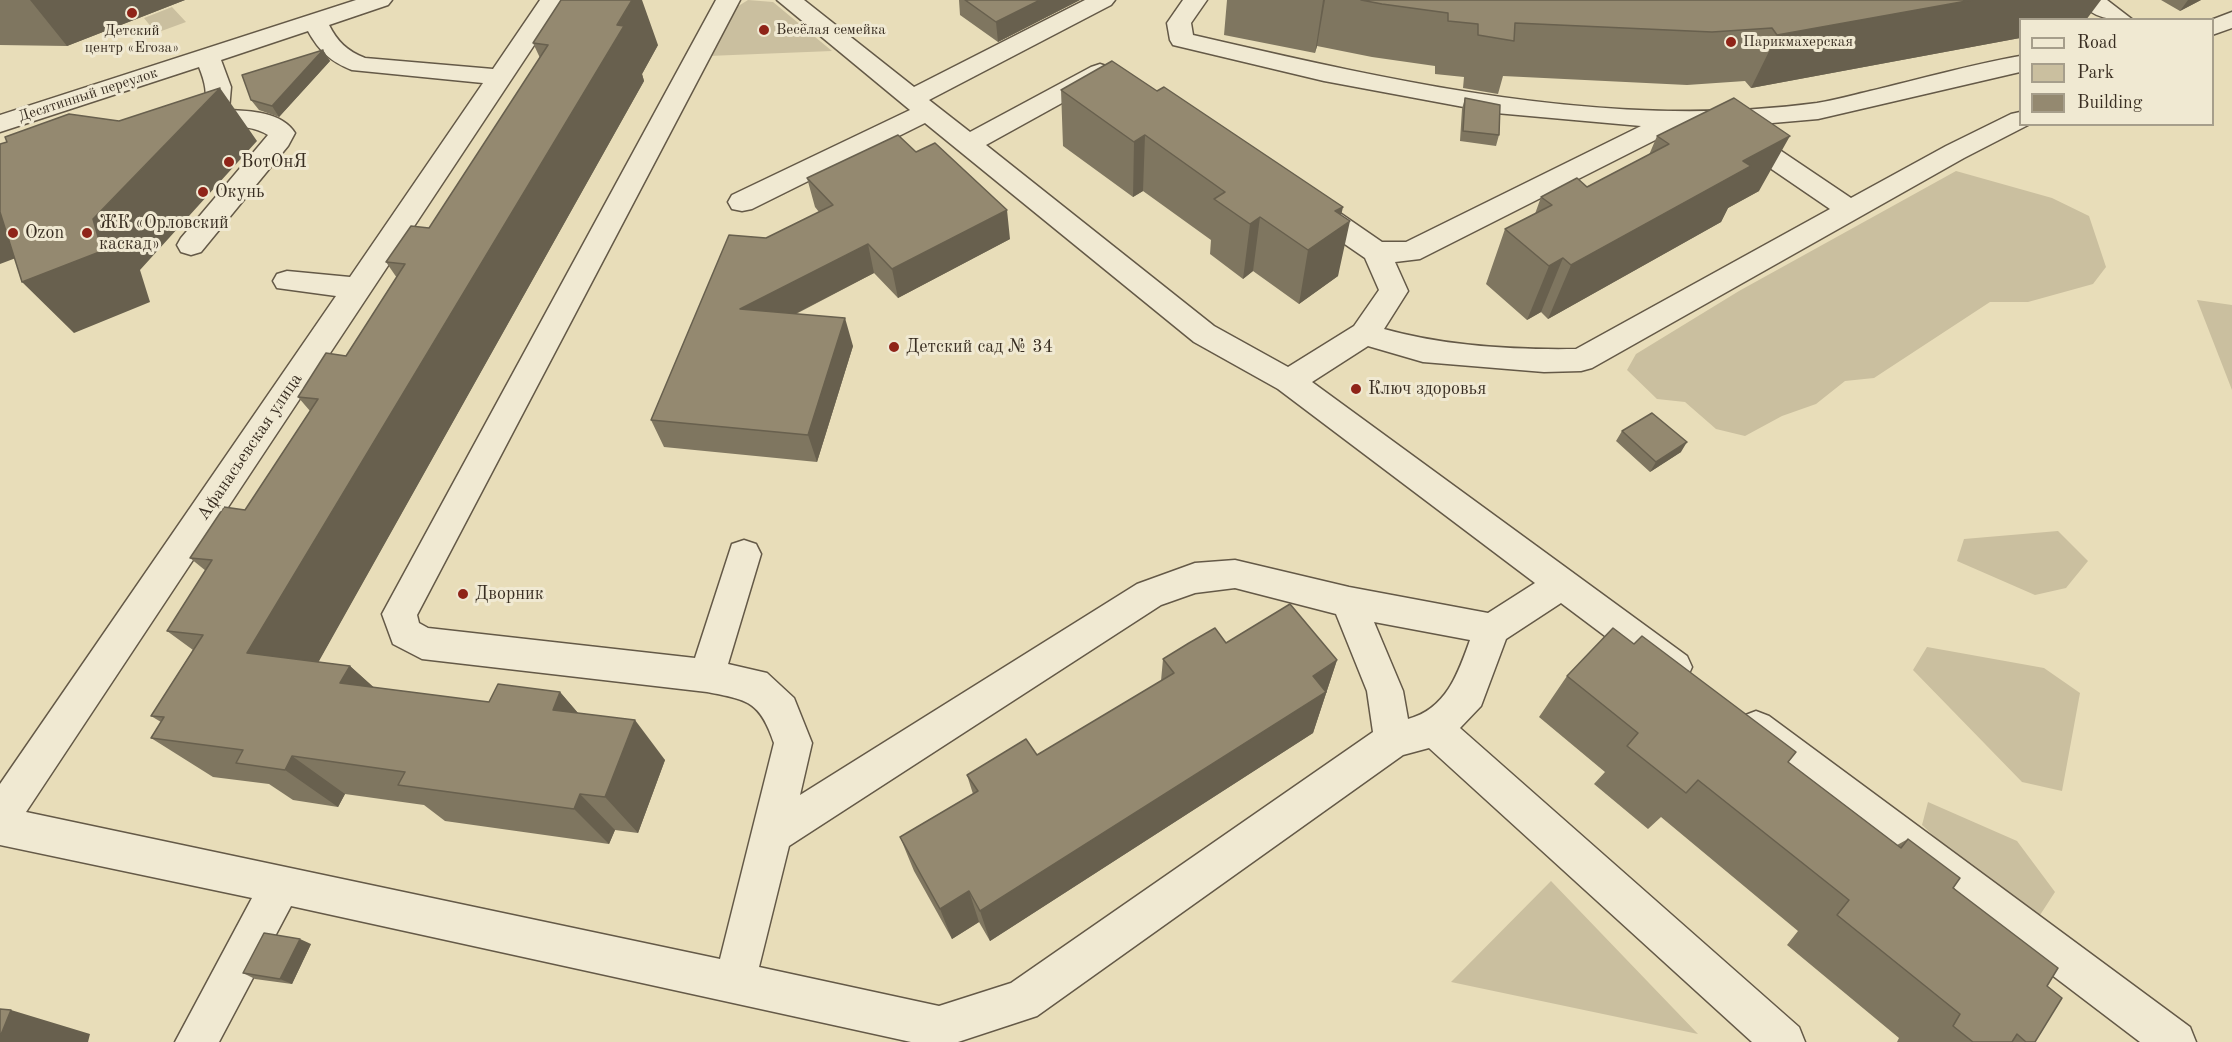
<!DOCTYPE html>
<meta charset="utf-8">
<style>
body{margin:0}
#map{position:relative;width:2232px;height:1042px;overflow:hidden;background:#e8ddb9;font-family:"Old Standard TT",serif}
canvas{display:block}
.legend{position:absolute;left:2019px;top:18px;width:195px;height:108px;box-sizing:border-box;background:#f0e9d2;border:2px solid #a69e8b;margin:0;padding:8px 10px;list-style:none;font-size:18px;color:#382d21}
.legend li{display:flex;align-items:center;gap:12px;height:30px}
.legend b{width:30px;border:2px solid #a69e8b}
</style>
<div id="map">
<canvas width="2232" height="1042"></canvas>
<ul class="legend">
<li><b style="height:8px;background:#f0e9d2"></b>Road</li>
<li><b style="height:16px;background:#cabf9f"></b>Park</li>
<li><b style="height:16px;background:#948970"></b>Building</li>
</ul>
</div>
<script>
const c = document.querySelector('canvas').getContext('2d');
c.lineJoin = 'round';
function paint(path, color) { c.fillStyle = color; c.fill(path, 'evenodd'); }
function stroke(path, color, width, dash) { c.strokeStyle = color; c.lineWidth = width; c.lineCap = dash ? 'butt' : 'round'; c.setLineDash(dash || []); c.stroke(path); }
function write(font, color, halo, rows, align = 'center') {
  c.font = font + ' "Old Standard TT",serif'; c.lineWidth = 6; c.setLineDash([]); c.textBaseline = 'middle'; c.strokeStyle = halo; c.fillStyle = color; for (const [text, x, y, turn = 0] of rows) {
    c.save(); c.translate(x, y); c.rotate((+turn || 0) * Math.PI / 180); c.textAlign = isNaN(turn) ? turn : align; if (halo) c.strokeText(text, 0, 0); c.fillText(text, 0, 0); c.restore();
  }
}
paint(new Path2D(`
 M748 0 773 2 832 51 708 56 732 10Z
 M172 7 186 22 156 33 144 18Z
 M1956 171 2052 198 2089 216 2106 267 2093 284 2028 302H1990L1874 378 1845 381 1816 404 1782 416 1745 436 1716 429 1685 402 1657 399 1627 370 1636 354 1739 291Z
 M2197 300 2232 305V390Z
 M2058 531 2088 561 2066 588 2035 595 1957 561 1964 539Z
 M1927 647 2044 668 2080 693 2062 791 2022 782 1913 670Z
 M1928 802 2017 841 2055 892 2040 915 1997 895 1922 825Z
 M1551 881 1698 1034 1451 982Z`), '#cabf9f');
const minor = new Path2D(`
 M356 0H392L388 5 329 25C337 41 347 51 365 58L493 69 540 0H564L26 812 720 959 774 743C760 701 748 700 707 692L422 659 393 644 382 614 716 0H740L417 615 419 623 428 628 695 658 732 544 744 540 756 544 761 554 728 664 767 673 794 698 812 743 800 795 1137 584 1195 563 1235 560 1349 587 1488 613 1535 583 1278 389 1194 342 925 123 752 209 742 211 732 209 728 202 732 195 910 110 777 0H804L914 87 1085 0H1115L1111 5 929 100 970 132 1091 67 1100 64 1109 67 1112 72 1109 77 986 145 1214 326 1288 367 1354 326 1379 290 1365 258 1301 214 1297 207 1301 200 1311 198 1321 200 1382 242H1406L1641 126 1496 113 1324 81 1173 45 1170 40 1167 23 1183 0H1207L1191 23 1193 35C1396 82 1608 131 1817 103 1835 100 1853 95 1870 91 1920 79 1970 65 2020 56V72L1818 119 1738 126 1747 128 1851 198 1946 146 2011 114 2020 112V124H2030L1964 158 1592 368 1581 371 1544 372 1423 362 1368 346 1312 382 1687 656 1692 667 1687 678 1674 683 1661 678 1561 603 1506 639 1481 706 1460 728 1799 1027 1805 1042H1752L1429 748 1403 755 1037 1016 958 1042H911L291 906 219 1042H175L252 898 0 845V784L336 296 277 288 273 281 277 274 287 271 350 277 483 83 352 70C331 62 319 51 308 31L221 60 231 87 229 110C251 111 282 112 295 133L288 146 201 252 191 255 181 252 177 245 181 238 268 135C244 120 215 131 189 124L185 118 189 112 204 110C208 94 205 82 199 67L0 132V115ZM1738 126 1729 128 1725 134 1729 140 1830 209 1576 349C1512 350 1445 346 1384 329L1408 291 1395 262 1420 259 1681 127ZM1235 588 1336 614 1367 691 1373 732 1011 983 939 1006 759 967 789 846 1161 605 1195 593ZM1374 622 1470 640C1458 674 1446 709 1408 719L1403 691Z
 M2079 0H2107L2133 20C2112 20 2092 19 2079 0Z
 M2232 12V28L2212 35 2211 20Z
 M1756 711 1769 716 2190 1027 2196 1042H2140L1743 740 1738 728 1743 716Z`);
stroke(minor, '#645947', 3);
paint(minor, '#f0e9d2');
paint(new Path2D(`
 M0 0H185L67 46 0 45Z
 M959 0H1080L998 42 960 15Z
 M1227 0H2101L2020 20V38L1751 88 1745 81 1687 85 1503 76 1498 94 1463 88 1464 77 1435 74V66L1372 57 1317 46 1315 53 1224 35Z
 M2161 0H2201L2180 11Z
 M533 43 658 45 642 74 644 81 318 662 350 666 374 688 489 702 560 692 578 713 665 760 638 833 615 830 609 844 445 821 424 805 345 794 338 807 293 800 269 784 213 777 151 738 161 722 151 716 193 650 167 631 206 571 190 558 245 510 310 411 298 397 346 356 397 278 386 262 429 228 540 58Z
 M323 50 330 61 279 117 259 110 251 100Z
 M1061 90 1341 215 1338 276 1299 304 1253 271 1243 279 1210 254 1211 240 1143 191 1133 197 1063 146Z
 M1465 98 1499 135 1496 146 1460 141 1462 109Z
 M1657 136 1759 191 1728 208 1721 222 1548 319 1541 312 1527 320 1486 284 1505 229 1535 214 1541 197 1587 187 1649 155Z
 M807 178 1010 239 898 298 874 273 796 314 853 346 817 462 664 447 651 420 766 238 819 212 815 207Z
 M1622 431 1681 452 1650 472 1616 441Z
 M1226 643 1337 660 1313 733 990 941 979 922 952 939 914 871 900 837 973 794 967 775 1037 755 1161 681 1163 659Z
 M1567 676 1788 762 1897 845 1908 839 2047 986 2035 1042H1897L1899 1038 1787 945 1798 931 1661 817 1648 829 1594 784 1605 772 1539 717Z
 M311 944 292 984 255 979 243 973Z`), '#7f7660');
paint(new Path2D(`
 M30 0H185L67 46Z
 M632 0H642L658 45 642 74 644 81 300 695 247 653Z
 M1040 0H1080L998 42 996 22Z
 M1323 0H1325L1317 46 1315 53Z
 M1972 0H2101L2086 20H2020V38L1751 88 1777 35Z
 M2188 0H2201L2180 11Z
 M323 50 330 61 279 117 272 106Z
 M220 88 257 141 140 270 150 302 74 333 22 282 93 219Z
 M1145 135 1143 191 1133 197 1134 142Z
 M1790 136 1759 191 1728 208 1721 222 1548 319 1571 265 1743 161Z
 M0 200 45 247 0 264Z
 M1343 207 1338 229 1350 221 1338 276 1299 304 1308 250 1335 211Z
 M1007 210 1010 239 898 298 892 269Z
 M1260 217 1253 271 1243 279 1250 224Z
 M868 244 874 273 750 337 740 309Z
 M1563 258 1541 312 1527 320 1549 266Z
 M845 318 853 346 817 462 808 435Z
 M1687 442 1681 452 1650 472 1656 462Z
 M1337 660 1313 733 990 941 980 911 1313 676Z
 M350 666 397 708 340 683Z
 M560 692 595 733 553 710Z
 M635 720 665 760 638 833 605 797Z
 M292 756 345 794 338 807 285 770Z
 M580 794 615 830 609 844 574 809Z
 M969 891 979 922 952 939 940 909Z
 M300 939 311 944 292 984 280 979Z
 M11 1010 90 1034 88 1042H0V1037Z`), '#68604e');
const building = new Path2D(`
 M561 0H632L617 25 624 26 247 653 350 666 340 683 489 702 498 684 560 692 553 710 635 720 605 797 580 794 574 809 398 785 405 772 292 756 285 770 236 763 243 750 151 738 164 717 151 716 203 635 167 631 212 560 190 558 224 507 245 510 318 399 298 397 326 353 346 356 405 264 386 262 411 226 429 228 548 45 533 43Z
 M965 0H1040L996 22Z
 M1361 0H1972L1777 35 1772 28 1712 32 1515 23 1514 41 1478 35V24L1448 21V13L1382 4Z
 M323 50 272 106 251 100 242 75Z
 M1112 61 1157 91 1164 87 1343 207 1335 211 1350 221 1308 250 1260 217 1250 224 1214 199 1225 192 1145 135 1134 142 1061 90Z
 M220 88 93 219 102 251 22 282 0 212V144L7 142 5 137 69 114 119 121Z
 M1465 98 1500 105 1499 135 1463 131Z
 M1734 98 1790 136 1743 161 1751 166 1571 265 1563 258 1549 266 1505 229 1552 205 1541 197 1577 178 1587 187 1669 144 1657 136Z
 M898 135 916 152 935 143 1007 210 892 269 868 244 740 309 845 318 808 435 651 420 729 235 766 238 833 205 807 178Z
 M1652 413 1687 442 1656 462 1622 431Z
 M1290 604 1337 660 1313 676 1326 692 980 911 969 891 940 909 900 837 978 791 967 775 1026 739 1037 755 1174 673 1163 659 1189 643 1215 628 1226 643Z
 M1613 628 1634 644 1642 636 1796 752 1788 762 1901 848 1908 839 1960 878 1953 888 2058 968 2047 986 2062 998 2035 1042H2026L2017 1034 2012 1042H1973L1953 1026 1960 1014 1837 915 1849 900 1698 780 1686 793 1627 746 1638 733 1567 676Z
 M264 933 300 939 280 979 243 973Z
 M0 1009 11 1010 0 1037Z`);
paint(building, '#948970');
stroke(building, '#68604e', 1.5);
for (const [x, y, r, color] of [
 [132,13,6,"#8f2418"],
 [764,30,6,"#8f2418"],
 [1731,42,6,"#8f2418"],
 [229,162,6,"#8f2418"],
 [203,192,6,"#8f2418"],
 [13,233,6,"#8f2418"],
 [87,233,6,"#8f2418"],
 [894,347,6,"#8f2418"],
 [1356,389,6,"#8f2418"],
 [463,594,6,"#8f2418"]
]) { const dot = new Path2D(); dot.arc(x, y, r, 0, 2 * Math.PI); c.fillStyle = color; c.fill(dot); stroke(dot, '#f0e9d2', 2); }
write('15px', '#382d21', '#f0e9d2', [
 ["Весёлая семейка",776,30],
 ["Детский",132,31,"center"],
 ["центр «Егоза»",132,48,"center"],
 ["Парикмахерская",1743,42]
], 'left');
write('15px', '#382d21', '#f0e9d2', [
 ["Десятинный переулок",88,95,-18]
]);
write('18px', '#382d21', '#f0e9d2', [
 ["ВотОнЯ",241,162],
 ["Окунь",215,192],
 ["ЖК «Орловский",99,223],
 ["каскад»",99,244],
 ["Ozon",25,233],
 ["Детский сад № 34",906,347],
 ["Ключ здоровья",1368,389],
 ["Дворник",475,594]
], 'left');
write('18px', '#382d21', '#f0e9d2', [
 ["Афанасьевская улица",250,447,-56]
]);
</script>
